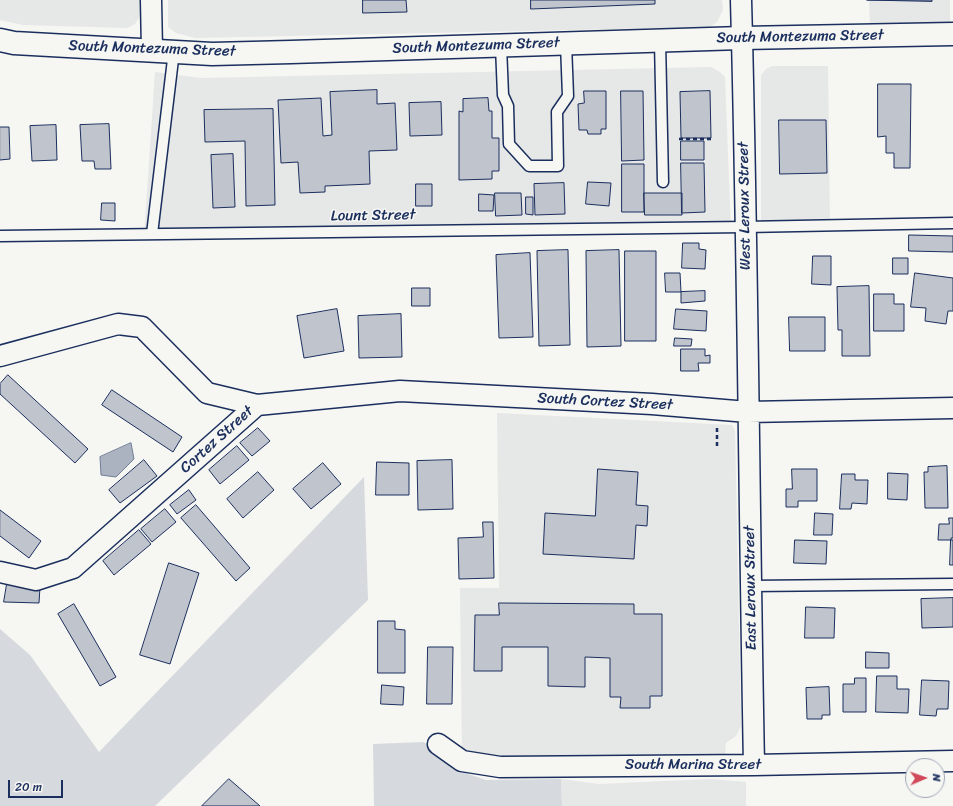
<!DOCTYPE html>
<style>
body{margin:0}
#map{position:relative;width:953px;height:806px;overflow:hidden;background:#f6f6f2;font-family:Sriracha,sans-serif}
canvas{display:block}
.north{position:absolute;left:905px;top:758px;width:40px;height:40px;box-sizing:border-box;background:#f6f6f2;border:1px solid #9ea6b7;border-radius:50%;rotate:88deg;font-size:11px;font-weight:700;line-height:16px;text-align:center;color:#1b2f5e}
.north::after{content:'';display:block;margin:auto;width:14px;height:18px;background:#d1495b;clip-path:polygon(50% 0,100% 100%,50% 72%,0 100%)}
.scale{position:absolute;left:8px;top:780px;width:55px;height:18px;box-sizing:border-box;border:2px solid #1b2f5e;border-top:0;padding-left:5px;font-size:12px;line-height:14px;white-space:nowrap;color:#1b2f5e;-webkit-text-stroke:3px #f6f6f2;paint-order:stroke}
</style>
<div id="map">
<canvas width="953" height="806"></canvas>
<div class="north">N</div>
<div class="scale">20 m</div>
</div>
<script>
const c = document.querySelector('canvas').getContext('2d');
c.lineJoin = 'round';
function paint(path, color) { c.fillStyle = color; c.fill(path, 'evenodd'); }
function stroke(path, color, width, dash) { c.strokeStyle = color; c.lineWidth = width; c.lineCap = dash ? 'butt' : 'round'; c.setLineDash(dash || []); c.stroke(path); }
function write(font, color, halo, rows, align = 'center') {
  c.font = font + ' Sriracha,sans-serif'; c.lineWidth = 3; c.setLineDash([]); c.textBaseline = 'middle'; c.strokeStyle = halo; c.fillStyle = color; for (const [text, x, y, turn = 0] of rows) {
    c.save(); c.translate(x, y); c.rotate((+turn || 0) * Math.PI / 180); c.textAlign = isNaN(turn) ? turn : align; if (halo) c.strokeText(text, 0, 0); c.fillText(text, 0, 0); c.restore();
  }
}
paint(new Path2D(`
 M0 0H140V16L135 24 127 28 23 25 0 20Z
 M168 0H722L723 10 717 22 710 27 195 38 176 33 168 27Z
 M869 0H950V26L870 27Z
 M772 66H828L830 230H761V75L766 69Z
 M711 67 720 72 725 77 731 231 144 237 155 72 201 78Z
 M497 413 732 425 735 431 741 726 736 736 726 743 725 757 499 761 462 752 460 588H499Z
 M561 779 599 784 711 779 746 782V806H562Z`), '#e6e7e7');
paint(new Path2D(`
 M364 477 368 600 155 806H0V629L30 655 99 752Z
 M424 742 462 772 486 780 561 779 562 806H374L373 744Z`), '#d6d9dd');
const water = new Path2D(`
 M131 443 134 459 116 477 101 475 100 457Z`);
paint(water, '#abb2c0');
stroke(water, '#717e99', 1);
const building = new Path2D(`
 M363 0H406L407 12 363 13Z
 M531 0H655V4L531 9Z
 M867 0H932V1Z
 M878 84H911L910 168H894V153H886V136L878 137Z
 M377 90V104L395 103 397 150 369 151 370 184 325 186V192L300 193 298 162 281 163 278 100 321 98 323 136 332 135 330 92Z
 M584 91H606V129H601V134H588L587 130H579L578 104 584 103Z
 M621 91H643L644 160 622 161Z
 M710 91 711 138H681L680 92Z
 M488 98 489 111H492V138H499V171H492V179L459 180V111L463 112V99Z
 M441 102 442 135 410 136 409 103Z
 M273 109 275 205 246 206 245 141 205 142 204 110Z
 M779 120H826L827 173 780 174Z
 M109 124 111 169H95L94 161H82L80 125Z
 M56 125 57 160 32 161 30 126Z
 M0 127H9L10 159 0 160Z
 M681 141H704V160H681Z
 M233 154 235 207 213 208 211 155Z
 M681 163H704L705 212 682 213Z
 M622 164H644V212H622Z
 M588 182 611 183 609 206 586 204Z
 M564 183 565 214 535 215 534 184Z
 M416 184H432V206H416Z
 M495 193H521L522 215 496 216Z
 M644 193H682V215H645Z
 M479 194 494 195 493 211H479Z
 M526 197H533V215L526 214Z
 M102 203H115V221L101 220Z
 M909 235 953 236V252L909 251Z
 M683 243H699V249L706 250 705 269 682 268Z
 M568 250 570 345 539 346 537 251Z
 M619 250 621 346 587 347 586 251Z
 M625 251H656V341H625Z
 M530 253 533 337 499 338 496 255Z
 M813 256H831V285L812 284Z
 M893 258H908V274H893Z
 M665 273H680L681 292H666Z
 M915 273 953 278V311H948L946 324 925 321 926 308 911 307Z
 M869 286 870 356H842V330H838L837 287Z
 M412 288H430V306H412Z
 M705 291V301L681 303V292Z
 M874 294H894V304H904V331H874Z
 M337 309 344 351 304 358 297 316Z
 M676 309 707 311 706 331 674 329Z
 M401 314 402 357 359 358 358 316Z
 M789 317H825V351H790Z
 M675 338 692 339 691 346H674Z
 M681 349H705V356L710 355V363H698L699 371H681Z
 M8 375 88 449 75 463 0 394V384Z
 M112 390 182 437 173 452 102 405Z
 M258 428 270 441 252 456 240 443Z
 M237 446 249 460 220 484 209 470Z
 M144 460 157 476 120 503 109 490Z
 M452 460 453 509 418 510 417 461Z
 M377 462 409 463V495H376Z
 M323 463 341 484 311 509 293 489Z
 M947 466 948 508H925L924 472H928V467Z
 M598 469 638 472 636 505 648 506 647 526 636 525 634 559 543 554 545 513 595 516Z
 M792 469H817V501H798V507H786V489H792Z
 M258 472 274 490 243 518 227 499Z
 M888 473 908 474 907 500 888 499Z
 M842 474H855V480H868L867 504 852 503 851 509H840Z
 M189 490 196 500 177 514 170 505Z
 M196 505 250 568 236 581 181 518Z
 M165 509 176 522 152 542 141 529Z
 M0 510 41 541 29 558 0 536Z
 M815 513 833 514 832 535H814Z
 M949 518H953V538H951V540H938L939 524H949Z
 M483 522H493L494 578 459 579 458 538 483 537Z
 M139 530 151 544 114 575 103 561Z
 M795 540 827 541 826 564 794 563Z
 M951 540H953V565H950Z
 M169 563 199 573 170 664 140 655Z
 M7 584 40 587 39 603 4 602Z
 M953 598V627L922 628 921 599Z
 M499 603 634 604V614H662V696H650V708H620L621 697H610V658L585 657V687L548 686V647H502V671H474L475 615H499Z
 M74 604 116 677 100 686 58 614Z
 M806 607 835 608 834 638H805Z
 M378 621H395V629L405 630V673H378Z
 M428 647H453L452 704H427Z
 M866 652 889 653V668H866Z
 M877 676H897V689H909L908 713 876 712Z
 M855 678H866V712H843V684H854Z
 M922 680 949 681 948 709H937L936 716 920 715Z
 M382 685 404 687 403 705 381 704Z
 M829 687 830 715H822V719H807L806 688Z
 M229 779 260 806H202Z`);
paint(building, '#c0c4cd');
stroke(building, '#1b2f5e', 1);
const lane = new Path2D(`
 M660 41 663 182
 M501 46 503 95 508 106 509 144 529 166H558L557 112 568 96 566 44
 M152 234 174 51
 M0 236 745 227 953 223
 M750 586 953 584`);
const street = new Path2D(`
 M151 0 152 50
 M741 0C748 255 749 510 754 765
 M0 356 118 324 142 327 207 393 257 405 400 391 652 404 748 412 953 408
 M0 572 36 580 73 568 257 405
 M438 744 462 761 500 767 754 765 953 761`);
const primary = new Path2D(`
 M0 40 14 43 212 54 291 52 742 38 953 34`);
stroke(lane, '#1b2f5e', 13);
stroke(street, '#1b2f5e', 23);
stroke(primary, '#1b2f5e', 25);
stroke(new Path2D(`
 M679 139H714
 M717 428V449`), '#1b2f5e', 2.5, [4, 3]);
stroke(lane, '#f6f6f2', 10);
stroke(street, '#f6f6f2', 20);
stroke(primary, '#f6f6f2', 22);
write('15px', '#1b2f5e', '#f6f6f2', [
 ["South Montezuma Street",800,37,-1],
 ["South Montezuma Street",476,46,-2],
 ["South Montezuma Street",152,49,2],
 ["West Leroux Street",745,206,-91],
 ["Lount Street",373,216,-1],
 ["South Cortez Street",605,402,3],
 ["Cortez Street",217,440,-42],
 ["East Leroux Street",751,588,-91],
 ["South Marina Street",693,765]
]);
</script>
